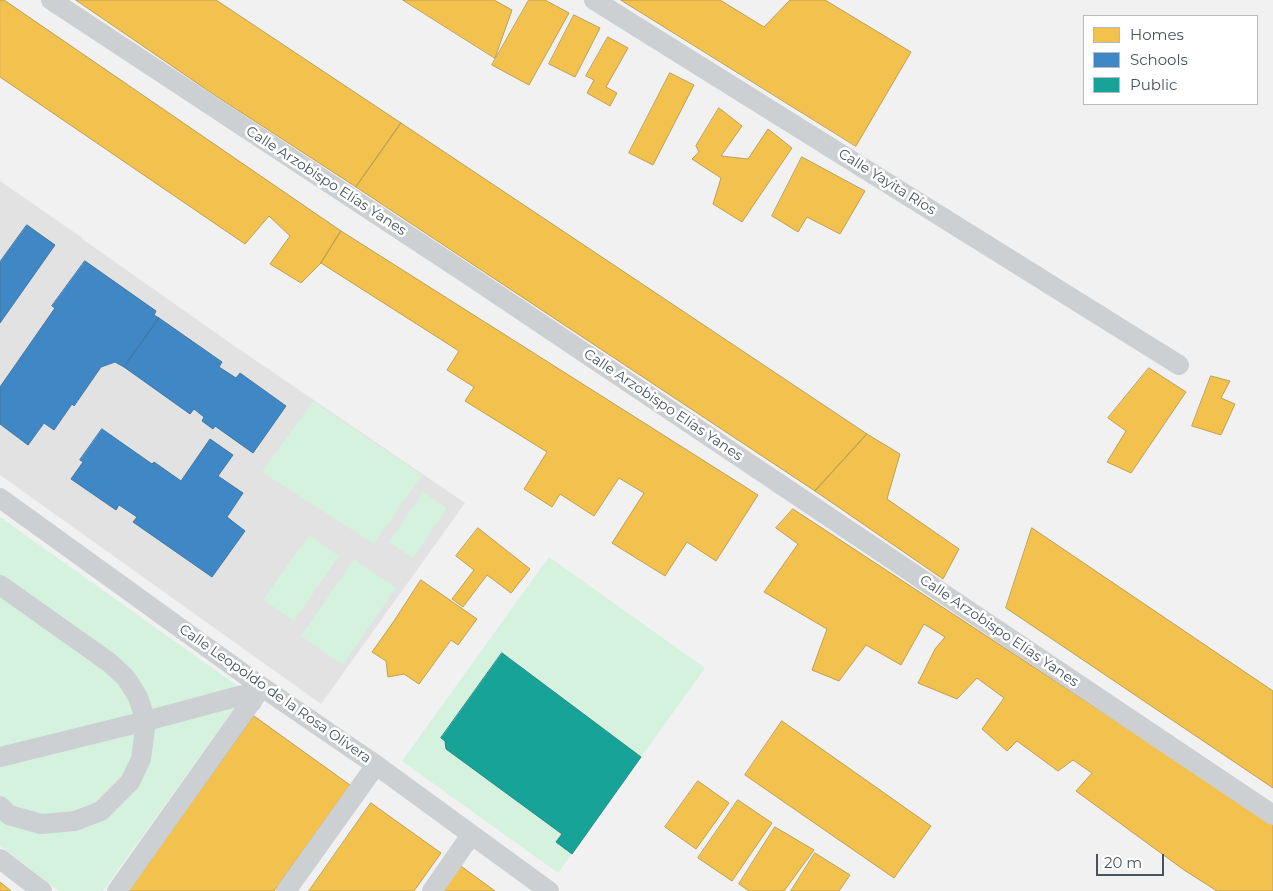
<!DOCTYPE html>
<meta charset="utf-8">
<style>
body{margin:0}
#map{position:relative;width:1273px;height:891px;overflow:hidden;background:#f2f1f1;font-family:Montserrat,sans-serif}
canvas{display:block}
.legend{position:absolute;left:1083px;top:15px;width:175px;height:90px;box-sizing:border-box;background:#fff;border:1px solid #b5bbbf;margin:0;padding:6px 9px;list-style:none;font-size:15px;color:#46545f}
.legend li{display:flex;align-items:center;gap:10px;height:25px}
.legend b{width:25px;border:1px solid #b5bbbf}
.scale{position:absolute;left:1096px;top:854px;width:68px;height:22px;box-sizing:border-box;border:2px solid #46545f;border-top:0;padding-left:6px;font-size:15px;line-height:18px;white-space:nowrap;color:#46545f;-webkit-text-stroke:4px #fff;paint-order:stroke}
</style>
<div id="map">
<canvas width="1273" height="891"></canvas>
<ul class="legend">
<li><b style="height:14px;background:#f2c14e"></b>Homes</li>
<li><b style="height:14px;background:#3f88c5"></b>Schools</li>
<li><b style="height:14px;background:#17a398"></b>Public</li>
</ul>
<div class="scale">20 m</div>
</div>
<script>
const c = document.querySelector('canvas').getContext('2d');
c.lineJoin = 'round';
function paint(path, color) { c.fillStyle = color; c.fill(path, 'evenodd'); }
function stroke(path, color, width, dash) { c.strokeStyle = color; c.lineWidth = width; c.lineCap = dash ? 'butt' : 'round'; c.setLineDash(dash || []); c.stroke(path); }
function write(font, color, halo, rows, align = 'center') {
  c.font = font + ' Montserrat,sans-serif'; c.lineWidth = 5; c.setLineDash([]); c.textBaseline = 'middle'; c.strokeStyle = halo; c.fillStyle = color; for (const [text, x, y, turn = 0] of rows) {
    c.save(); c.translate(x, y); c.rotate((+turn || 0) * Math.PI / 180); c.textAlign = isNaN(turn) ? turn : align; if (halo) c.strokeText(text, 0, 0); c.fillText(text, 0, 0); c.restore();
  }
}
paint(new Path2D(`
 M0 181 81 237V238L233 345 465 503 321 704 0 475Z`), '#e3e2e3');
paint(new Path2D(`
 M313 401 422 475 374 544 262 472Z
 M423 492 447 508 413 558 389 542Z
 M0 517 246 692 103 891H59L0 846Z
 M309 535 339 556 294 621 263 600Z
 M549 557 705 668 558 873 402 761Z
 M354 559 396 588 343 665 301 636Z`), '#d4f2de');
const homes = new Path2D(`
 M0 0H4L341 231 321 263 301 283 270 264 290 236 269 216 245 244 0 77Z
 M76 0H216L401 123 356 187 213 94Z
 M403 0H494L512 10 495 58Z
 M529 0H545L569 13 529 85 492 65Z
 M621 0H720L764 27 790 0H825L911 52 856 146Z
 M574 15 600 28 575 77 549 64Z
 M608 37 628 48 606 87 617 93 610 106 587 93 594 80 586 76Z
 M670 73 694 85 653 165 629 153Z
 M719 108 742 126 721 156 748 159 768 129 792 148 742 222 713 204 721 178 692 159 699 152 696 146Z
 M401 123 867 434 815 491 356 187Z
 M802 157 865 191 840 234 807 217 798 232 772 216Z
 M341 231 758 495 716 561 687 542 665 576 612 543 644 493 619 478 594 516 560 494 552 507 524 489 547 452 465 401 474 387 447 370 459 351 321 263Z
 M1149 368 1186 392 1131 473 1107 462 1126 431 1108 418Z
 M1211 376 1230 381 1221 398 1235 404 1221 435 1192 426Z
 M867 434 900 454 887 499 959 549 943 579 815 491Z
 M793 509 1273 824V891H1217L1184 870 1076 791 1092 773 1073 760 1058 771 1017 741 1007 751 982 729 1004 698 977 678 957 699 918 683 935 649 945 637 924 624 901 665 866 645 839 681 812 670 827 629 764 592 798 544 776 528Z
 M478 528 530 569 511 593 487 575 463 607 452 599 474 570 456 556Z
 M1032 528 1273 691V788L1006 608Z
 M421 580 477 619 458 645 451 640 419 684 404 674 388 677 386 661 372 652 394 621Z
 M254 716 350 785 274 891H129Z
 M782 721 931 826 894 878 745 775Z
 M698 781 729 803 696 849 665 827Z
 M738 800 772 823 732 881 698 858Z
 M371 803 441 853 414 891H309Z
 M775 827 814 850 784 891H749L739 884Z
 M815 853 850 875 839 891H791Z
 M458 864 495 891H439Z
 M0 882 11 891H0Z`);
paint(homes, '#f2c14e');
stroke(homes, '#bea053', 1);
const schools = new Path2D(`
 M27 225 55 245 0 323V262Z
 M85 261 156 311 154 315 159 318 124 367 115 362 101 367 74 406 72 404 54 430 44 423 28 445 0 424V387L55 308 52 306Z
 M159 318 222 362 219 367 236 378 240 373 286 406 253 453 215 426 213 429 202 421 204 417 194 409 190 414 124 367Z
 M102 429 152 464 154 462 181 481 210 439 233 455 218 476 243 493 227 517 245 531 212 577 133 522 137 517 119 505 116 510 71 479 83 462 80 460Z`);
paint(schools, '#3f88c5');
stroke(schools, '#4178a6', 1);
const public = new Path2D(`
 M502 653 641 757 572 854 556 842 562 834 446 749 445 741 441 738Z`);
paint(public, '#17a398');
stroke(public, '#258b87', 1);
stroke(new Path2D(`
 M51 0 470 276 1273 815
 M594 0 1179 365
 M0 498 262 687 376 765 549 891
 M0 585 110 663 126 678 138 697 146 721 141 759 130 782 101 811 75 821 41 824 9 815 0 806
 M0 757 146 721 243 695 252 702
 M0 859 42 891
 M117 891 259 691
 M286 891 376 765
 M432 891 471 835`), '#cdd0d2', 20);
write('14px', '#46545f', '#fff', [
 ["Calle Arzobispo Elías Yanes",326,181,33],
 ["Calle Yayita Ríos",887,182,32],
 ["Calle Arzobispo Elías Yanes",663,405,34],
 ["Calle Arzobispo Elías Yanes",999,631,34],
 ["Calle Leopoldo de la Rosa Olivera",275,694,35]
]);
</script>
